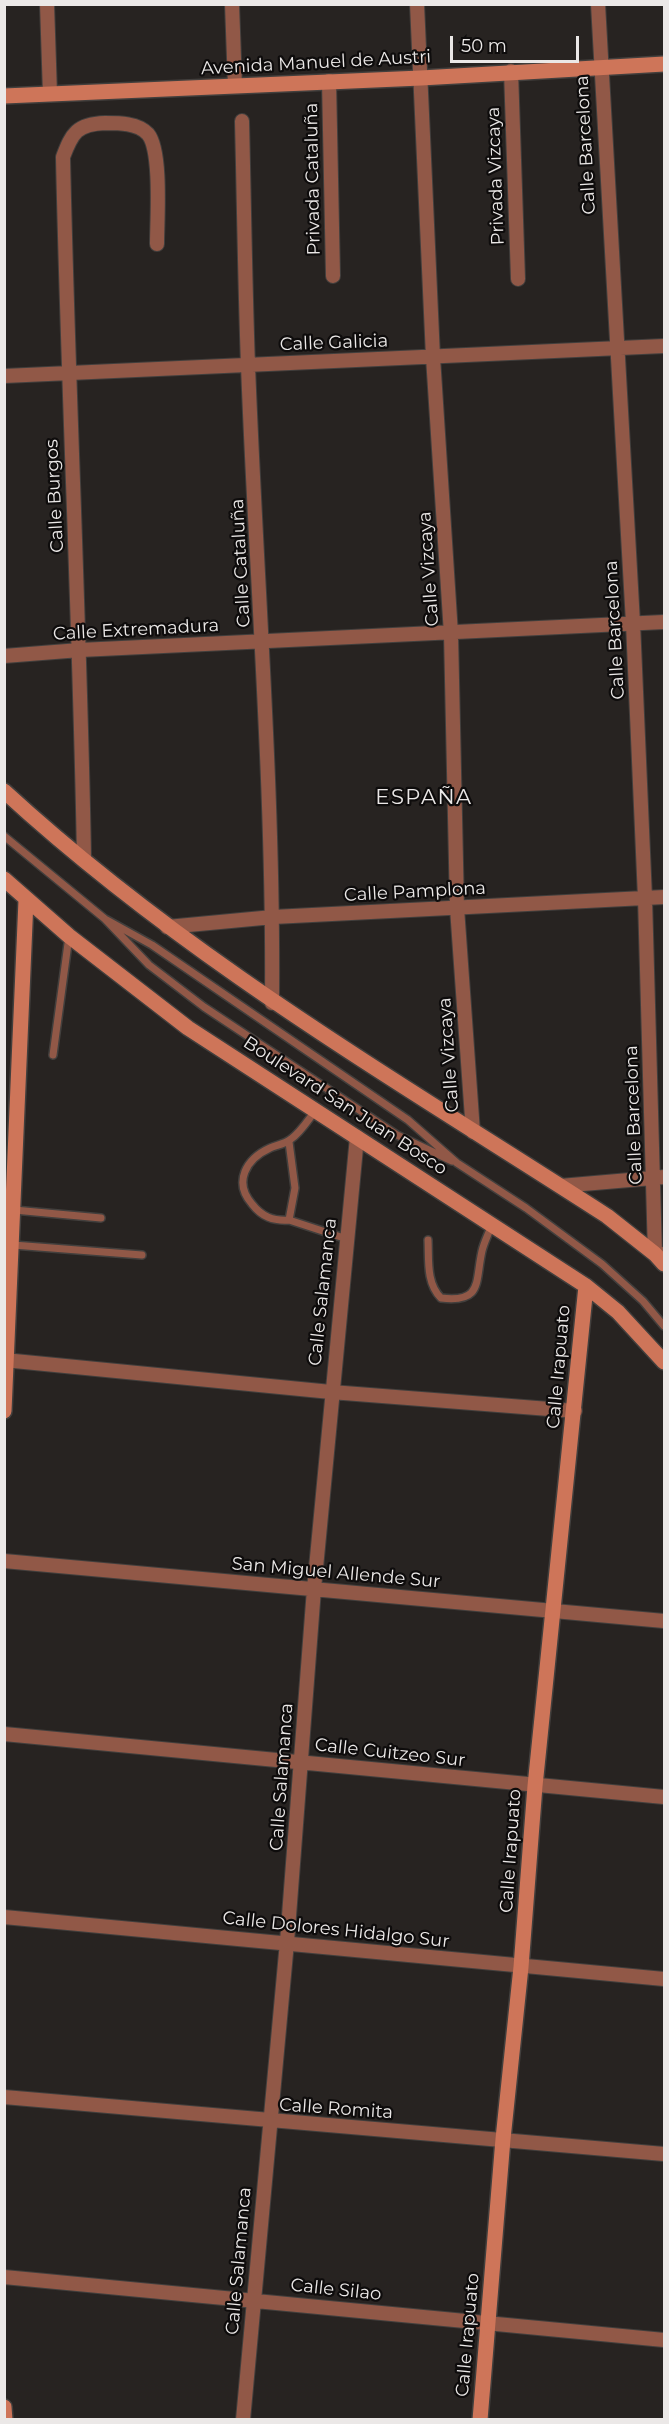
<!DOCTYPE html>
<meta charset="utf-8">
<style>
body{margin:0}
#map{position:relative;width:669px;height:2424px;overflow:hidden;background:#272321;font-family:Montserrat,sans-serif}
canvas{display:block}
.frame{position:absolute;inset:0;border:6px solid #ebe8e7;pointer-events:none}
.scale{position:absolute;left:450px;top:36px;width:129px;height:27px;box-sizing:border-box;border:3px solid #ebe8e7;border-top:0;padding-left:8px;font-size:18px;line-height:21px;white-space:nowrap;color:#ebe8e7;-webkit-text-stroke:4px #0e0c0c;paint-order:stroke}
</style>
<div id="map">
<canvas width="669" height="2424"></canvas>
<div class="frame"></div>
<div class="scale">50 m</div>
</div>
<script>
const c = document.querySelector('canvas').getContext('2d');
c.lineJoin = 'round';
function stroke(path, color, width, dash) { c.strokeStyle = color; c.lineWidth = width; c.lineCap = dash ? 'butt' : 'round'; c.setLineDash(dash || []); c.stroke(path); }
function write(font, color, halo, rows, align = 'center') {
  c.font = font + ' Montserrat,sans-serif'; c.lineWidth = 4.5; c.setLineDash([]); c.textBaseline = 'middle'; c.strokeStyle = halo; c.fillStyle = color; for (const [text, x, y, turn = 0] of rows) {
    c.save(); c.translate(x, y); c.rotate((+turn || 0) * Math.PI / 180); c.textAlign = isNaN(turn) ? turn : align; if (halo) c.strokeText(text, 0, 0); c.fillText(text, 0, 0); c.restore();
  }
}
const lane = new Path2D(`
 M4 836 105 919 149 965 204 1007 397 1135 452 1161
 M105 919 152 945 408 1120 457 1163 526 1208 602 1264 643 1301 664 1326
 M53 1055 69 936
 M289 1142 295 1188 289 1220C273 1221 262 1217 252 1204 233 1182 246 1159 270 1148 277 1145 285 1144 291 1139 301 1132 308 1120 316 1110
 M14 1210 101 1218
 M289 1220 347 1239
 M428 1240C429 1260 426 1283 441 1298 483 1303 475 1282 482 1251 484 1242 489 1233 492 1224
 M13 1245 142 1255`);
const street = new Path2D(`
 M47 4 50 94
 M232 4 235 86
 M417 4 433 357 451 634 457 908 473 1132
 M598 4 633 623 645 898 655 1254H662
 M511 71 518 279
 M329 81 333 276
 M242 121C244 202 245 284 248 365 256 578 274 790 272 1003
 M4 376 664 346
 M4 656 80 650 664 622
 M84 858C80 624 68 390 63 157 72 133 77 124 105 123 119 123 138 123 148 134 162 151 157 221 157 244
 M167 927 273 917 664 897
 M560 1186 664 1177
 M4 1360 331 1392 575 1411
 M4 1561 664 1621
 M4 1734 664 1797
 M4 1917 664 1979
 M4 2097 664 2154
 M4 2277 664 2340
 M243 2420 287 1942 314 1589 357 1137`);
const secondary = new Path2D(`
 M4 96 421 78 664 64
 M4 791C188 960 398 1081 607 1216L655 1254 664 1264
 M4 879 69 936 188 1028 586 1286 618 1312 664 1362
 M4 1411 26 900
 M4 2407 5 2420
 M480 2420 503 2139 521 1967 535 1786 586 1286`);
stroke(lane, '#423f3d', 10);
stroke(street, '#423f3d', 16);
stroke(secondary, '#423f3d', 18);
stroke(lane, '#915847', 7);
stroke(street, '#915847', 14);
stroke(secondary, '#ce7559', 15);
write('18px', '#ebe8e7', '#0e0c0c', [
 ["Avenida Manuel de Austri",316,63,-3],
 ["Calle Barcelona",586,145,-93],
 ["Privada Vizcaya",496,176,-92],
 ["Privada Cataluña",313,179,-91],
 ["Calle Galicia",334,343,-2],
 ["Calle Burgos",55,496,-93],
 ["Calle Cataluña",241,563,-93],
 ["Calle Vizcaya",429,569,-94],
 ["Calle Extremadura",136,630,-3],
 ["Calle Barcelona",615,630,-93],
 ["Calle Pamplona",415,892,-3],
 ["Calle Vizcaya",449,1055,-94],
 ["Boulevard San Juan Bosco",345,1106,33],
 ["Calle Barcelona",634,1115,-92],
 ["Calle Salamanca",323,1292,-84],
 ["Calle Irapuato",559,1367,-85],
 ["San Miguel Allende Sur",336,1573,5],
 ["Calle Cuitzeo Sur",390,1753,6],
 ["Calle Salamanca",282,1777,-86],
 ["Calle Irapuato",511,1851,-86],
 ["Calle Dolores Hidalgo Sur",336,1930,6],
 ["Calle Romita",336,2109,4],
 ["Calle Salamanca",239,2261,-85],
 ["Calle Silao",336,2290,6],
 ["Calle Irapuato",468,2335,-85]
]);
c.letterSpacing = '1.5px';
write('21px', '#ebe8e7', '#0e0c0c', [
 ["ESPAÑA",424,798]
]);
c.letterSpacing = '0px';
</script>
